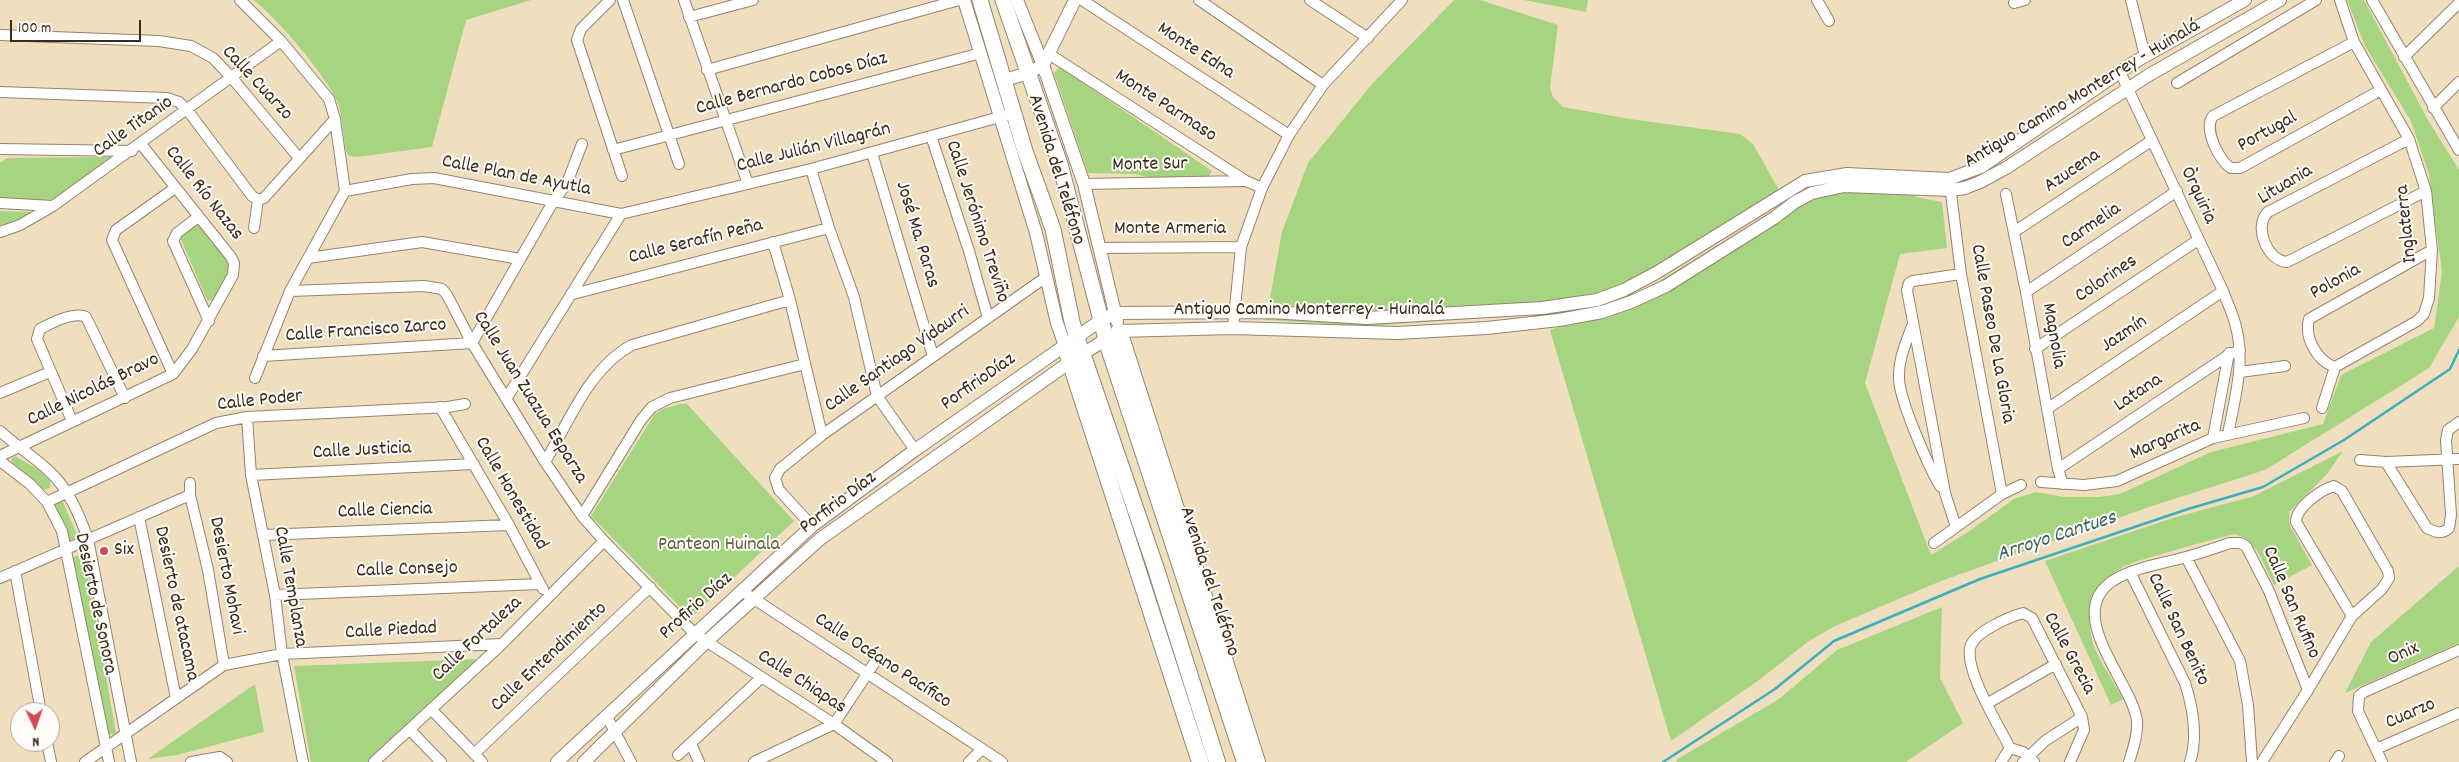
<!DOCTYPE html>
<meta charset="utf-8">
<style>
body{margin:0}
#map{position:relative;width:2459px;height:762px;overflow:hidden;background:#efdfbf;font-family:Dekko,sans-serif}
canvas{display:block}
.north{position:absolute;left:10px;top:702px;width:50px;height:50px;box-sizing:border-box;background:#fdfcf7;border:1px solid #afa8a0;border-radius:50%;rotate:177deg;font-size:14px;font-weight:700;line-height:20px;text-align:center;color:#3b2a1e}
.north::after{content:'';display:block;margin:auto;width:18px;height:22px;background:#d1495b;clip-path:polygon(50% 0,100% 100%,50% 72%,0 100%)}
.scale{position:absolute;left:10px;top:20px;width:131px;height:22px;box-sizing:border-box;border:2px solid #3b2a1e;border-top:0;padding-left:6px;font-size:15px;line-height:18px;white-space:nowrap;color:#3b2a1e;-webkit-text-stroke:4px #fdfcf7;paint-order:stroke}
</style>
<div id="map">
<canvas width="2459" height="762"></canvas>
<div class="north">N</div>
<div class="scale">100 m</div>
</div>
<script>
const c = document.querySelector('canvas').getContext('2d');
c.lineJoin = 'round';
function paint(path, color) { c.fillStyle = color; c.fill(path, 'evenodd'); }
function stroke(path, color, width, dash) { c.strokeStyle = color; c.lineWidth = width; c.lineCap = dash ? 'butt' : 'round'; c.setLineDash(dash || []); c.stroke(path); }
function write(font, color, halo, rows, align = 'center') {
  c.font = font + ' Dekko,sans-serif'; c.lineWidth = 4; c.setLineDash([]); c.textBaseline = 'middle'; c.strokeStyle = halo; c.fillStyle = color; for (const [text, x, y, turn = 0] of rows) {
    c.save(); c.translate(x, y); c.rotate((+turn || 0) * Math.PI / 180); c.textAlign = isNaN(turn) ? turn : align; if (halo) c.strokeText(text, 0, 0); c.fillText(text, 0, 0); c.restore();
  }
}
paint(new Path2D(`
 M253 0H531L466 20 432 147 357 157 349 156 346 151C343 136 343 116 337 101 327 77 275 15 253 0Z
 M1454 0H1480L1558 25 1550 88 1553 97 1563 107 1630 119 1740 134 1753 144 1779 190 1694 245 1599 296 1541 314 1366 326 1266 320 1282 232 1308 163 1372 84Z
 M1524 0H1588L1586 12Z
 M2347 0H2364L2428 120 2459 170V317L2429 368 2265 470 2152 506 2039 546 1941 581 1835 626 1809 641 1759 680 1671 741 1550 330 1618 306 1805 192 1917 188 1916 197 1942 202 1947 248 1900 254 1865 383 1931 555 1968 532 2014 499 2036 492 2064 497H2099L2120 494 2211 452 2323 424 2341 375 2434 328 2442 272 2429 174 2411 121 2365 46Z
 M1060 67 1212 171 1206 181 1162 180 1134 174 1088 173 1054 73Z
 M111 157 52 202 0 198V163L7 158Z
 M0 211 31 212 12 225 0 228Z
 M198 223 229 263C231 273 220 295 211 301L207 300 180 237Z
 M680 404H687L794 521 691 618 591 516 654 415 662 409Z
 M2343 451 2327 474 2289 512 2290 526 2312 565 2274 585C2263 564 2258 541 2235 534 2211 540 2188 546 2165 553 2150 558 2132 561 2118 570 2092 586 2084 617 2094 646 2100 663 2115 683 2123 699L2111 705 2045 561 2173 518 2254 496Z
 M15 456 39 470 50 481V488L44 490 11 464 12 458Z
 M62 500 78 537 70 541 54 505Z
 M84 554 116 733 106 735 73 557Z
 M2459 566V643L2345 693 2371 642Z
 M1942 607 1940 678 1963 723 1906 762H1677L1676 760 1779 699 1837 650Z
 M480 659 370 762H311L294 666Z
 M255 684 264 732 177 755 148 759Z`), '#a7d481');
stroke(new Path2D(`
 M1663 762 1775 689 1834 641 1980 579 2188 509 2263 487 2344 440 2450 369 2459 350`), '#3eaeba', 2.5);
const minor = new Path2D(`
 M240 0 281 41 329 99 335 119 345 191
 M610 0 581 29 577 40 622 176
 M623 0 679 164
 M684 0 748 184
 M1082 0 1289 135
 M1199 0 1323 85
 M1310 0 1368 38
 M1817 0 1829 21
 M2131 0 2145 56
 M2372 0 2459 150
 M2014 3 2025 0
 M689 17 753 0
 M0 35 159 41 191 46 213 58 232 78 299 158
 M2354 42 2213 116C2203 128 2219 161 2231 168H2240L2381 90
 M1049 54 1246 181 1262 188
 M2404 57 2459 3
 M707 70 959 0
 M2120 72 2223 291C2227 302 2232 312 2235 323 2246 360 2235 398 2228 434
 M2177 83 2316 0
 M0 92 167 98 179 102 188 111 252 196 258 200
 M2433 108 2459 82
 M931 136 969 251 988 318
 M2409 139 2268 212C2253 226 2267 261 2287 262L2426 191
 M0 149 132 151
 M613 150 981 53
 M872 153 933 356
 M811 169 829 228 854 297 877 396 915 450
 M1084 184 1245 181
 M1950 185 1961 274 2002 494
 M345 191 412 179 434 178 621 214 811 169 1007 115
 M2006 194 2026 292 2058 469 2063 484
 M258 200 264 198 335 119
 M0 203 53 206
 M198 217 177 233 173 241 209 321
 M254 228 258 200
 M0 232 20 225 53 206 281 41
 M2014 232 2151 141
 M773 242 790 300 822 435
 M1099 248 1241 247
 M308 258 422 242 520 259
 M290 291 424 286 442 289 447 295 472 343 545 462 582 516 604 541 695 634 834 724 887 762
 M2026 292 2177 191
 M573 294 829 228
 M1912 326C1906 343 1898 360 1899 378 1899 400 1929 467 1940 486
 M1233 328 1241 247 1262 188 1289 135 1323 85 1402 0
 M2035 349 2198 240
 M263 356 472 343 553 202 567 183 582 144
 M2335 367C2317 361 2304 338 2309 319L2432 250
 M2240 372 2285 366
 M173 374 112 240 116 230 175 188
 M255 378 290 291 345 191
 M0 393 50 372
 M506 399 621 214
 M440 407 509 525 543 589
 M2322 408 2335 367 2417 321 2424 314 2429 298 2432 250 2426 191 2409 139 2354 42 2340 0
 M2047 409 2223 291
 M247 417 251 475 275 595 282 654 303 762
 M72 421 37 339 40 329C51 323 74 311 86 317L125 398
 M0 431C15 445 33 456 48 470 69 489 79 514 88 539L131 762
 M2213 438 2229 353
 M0 456 173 374 192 349 233 275 234 263 231 257 141 144
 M2360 460 2386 462 2459 459
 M0 461 30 484 47 502 62 531 109 762
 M545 462C569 422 589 368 632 345L790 300
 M2386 462 2427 528C2435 532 2442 535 2449 528L2451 515 2446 440 2448 430 2459 422
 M2058 469 2227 356 2240 350
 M251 475 474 464
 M2041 482 2084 485 2117 481 2213 438 2304 418
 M190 483V495L208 570 224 665
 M47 502 216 423 247 417 448 407 465 404
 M582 516 641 420 652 407 670 398 805 364
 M139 517 176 698
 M812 526 779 490 775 478 780 469 822 435 1046 277
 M1956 527 1945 493 1907 290 1909 283 1913 281 1961 274
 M263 535 509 525
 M1934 543 2002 494 2021 485
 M2186 557 2240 661 2248 705 2252 762
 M15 571 41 712
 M2130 572 2185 683C2193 708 2198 737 2190 762
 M0 578 190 495
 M742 591 1002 762
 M275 595 540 584
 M1988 703 2056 664
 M431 709 482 762
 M606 715 631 762
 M410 730 441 762
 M47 742 51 762
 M691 744 699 762
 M2376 749 2459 713
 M474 754 650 587
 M678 755 761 678
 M85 762 224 665 282 654 502 644
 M191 762 220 757 227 762
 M374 762 502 644 604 541
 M754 762 834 724 877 659
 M969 762 982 749
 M2001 762 2010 748
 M2023 762 2045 741 2082 717
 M2034 762 2023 752 2010 748C1999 726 1962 667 1971 645 1977 631 2009 617 2023 613L2032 618 2082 717 2084 730 2070 762
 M2129 762C2133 749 2138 735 2137 721 2133 683 2061 613 2114 580 2136 567 2162 564 2186 557 2201 553 2215 548 2230 543H2240L2246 546 2269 591 2308 690
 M2262 762 2308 690 2352 616 2382 589 2389 578 2388 571 2342 491 2334 486C2321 490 2296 507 2296 522L2352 616
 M2335 762 2339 756
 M2382 762 2358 711 2359 696 2364 692 2459 650`);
const tertiary = new Path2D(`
 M964 0 1036 233 1057 323 1065 346
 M1017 0 1043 65 1084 184 1117 321
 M1005 80 1028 73 1043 65 1075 0
 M557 762 812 526 915 450 1100 321 1115 313 1270 312 1367 318 1542 308 1597 300 1624 290 1656 273 1805 181 1847 174 1949 179 1981 167 2133 63 2245 0
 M584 762 706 642 820 539 1070 362 1119 331 1233 328 1397 333 1487 328 1559 320 1602 312 1631 302 1666 286 1774 218 1795 202 1812 193 1844 186 1951 190 1965 188 1980 182 2006 168 2149 75 2280 0`);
const secondary = new Path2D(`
 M980 0 1025 151 1053 229 1072 322 1082 353
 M1003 0 1060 164 1106 339`);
const primary = new Path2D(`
 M1119 331 1257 762
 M1106 339 1245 762
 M1065 346 1200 762
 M1082 353 1156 569 1217 762`);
stroke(minor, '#95846e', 12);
stroke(tertiary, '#95846e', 14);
stroke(secondary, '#95846e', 17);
stroke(primary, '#95846e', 18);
stroke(minor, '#fff', 10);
stroke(tertiary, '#fff', 12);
stroke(secondary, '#fff', 15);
stroke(primary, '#fff', 16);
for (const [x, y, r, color] of [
 [104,551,5,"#d1495b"]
]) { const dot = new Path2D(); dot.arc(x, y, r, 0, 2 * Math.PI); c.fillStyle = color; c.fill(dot); stroke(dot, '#fdfcf7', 2); }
write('20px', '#3b2a1e', '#fdfcf7', [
 ["Monte Edna",1195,52,33],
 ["Calle Cuarzo",256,84,47],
 ["Calle Bernardo Cobos Díaz",792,85,-15],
 ["Antiguo Camino Monterrey - Huinalá",2083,95,-31],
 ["Monte Parmaso",1165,107,33],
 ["Calle Titanio",134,128,-35],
 ["Portugal",2268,133,-29],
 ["Calle Julián Villagrán",814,149,-14],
 ["Monte Sur",1150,166,-1],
 ["Avenida del Teléfono",1055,170,73],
 ["Azucena",2073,172,-34],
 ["Calle Plan de Ayutla",516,177,11],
 ["Lituania",2286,186,-31],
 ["Calle Río Nazas",203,194,52],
 ["Òrquiria",2197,196,65],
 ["Calle Jerónimo Treviño",976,222,72],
 ["Inglaterra",2408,224,-96],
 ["Carmelia",2092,227,-34],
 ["Monte Armeria",1170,230],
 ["José Ma. Paras",916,235,73],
 ["Calle Serafín Peña",696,243,-14],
 ["Colorines",2107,280,-34],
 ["Polonia",2336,283,-29],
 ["Antiguo Camino Monterrey - Huinalá",1309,311],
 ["Calle Francisco Zarco",366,332,-4],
 ["Calle Paseo De La Gloria",1991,334,80],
 ["Jazmín",2125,335,-34],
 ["Magnolia",2052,336,80],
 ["Calle Santiago Vidaurri",898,360,-35],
 ["PorfirioDíaz",979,383,-35],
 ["Calle Nicolás Bravo",94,391,-26],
 ["Latana",2139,394,-34],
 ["Calle Juan Zuazua Esparza",529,398,58],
 ["Calle Poder",260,402,-6],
 ["Margarita",2166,441,-24],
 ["Calle Justicia",362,452,-3],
 ["Calle Honestidad",510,494,60],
 ["Porfirio Díaz",839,504,-37],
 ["Calle Ciencia",385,512,-2],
 ["Calle Consejo",407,571,-2],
 ["Desierto Mohavi",225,576,79],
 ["Avenida del Teléfono",1208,582,72],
 ["Calle Templanza",289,587,80],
 ["Calle San Rufino",2290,603,67],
 ["Desierto de Sonora",94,604,78],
 ["Desierto de atacama",175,604,78],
 ["Profirio Díaz",697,607,-42],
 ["Calle San Benito",2177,630,65],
 ["Calle Piedad",391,632,-3],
 ["Calle Fortaleza",478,640,-43],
 ["Calle Grecia",2068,654,62],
 ["Onix",2404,655,-24],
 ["Calle Entendimiento",550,658,-43],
 ["Calle Océano Pacífico",882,662,33],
 ["Calle Chiapas",801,683,33],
 ["Cuarzo",2411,715,-23]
]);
write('20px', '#5b5d3c', '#fdfcf7', [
 ["Panteon Huinala",719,546]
]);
write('20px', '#3b2a1e', '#fdfcf7', [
 ["Six",114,551]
], 'left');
write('italic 21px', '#3c5f5c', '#fdfcf7', [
 ["Arroyo Cantues",2057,538,-18]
]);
</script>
